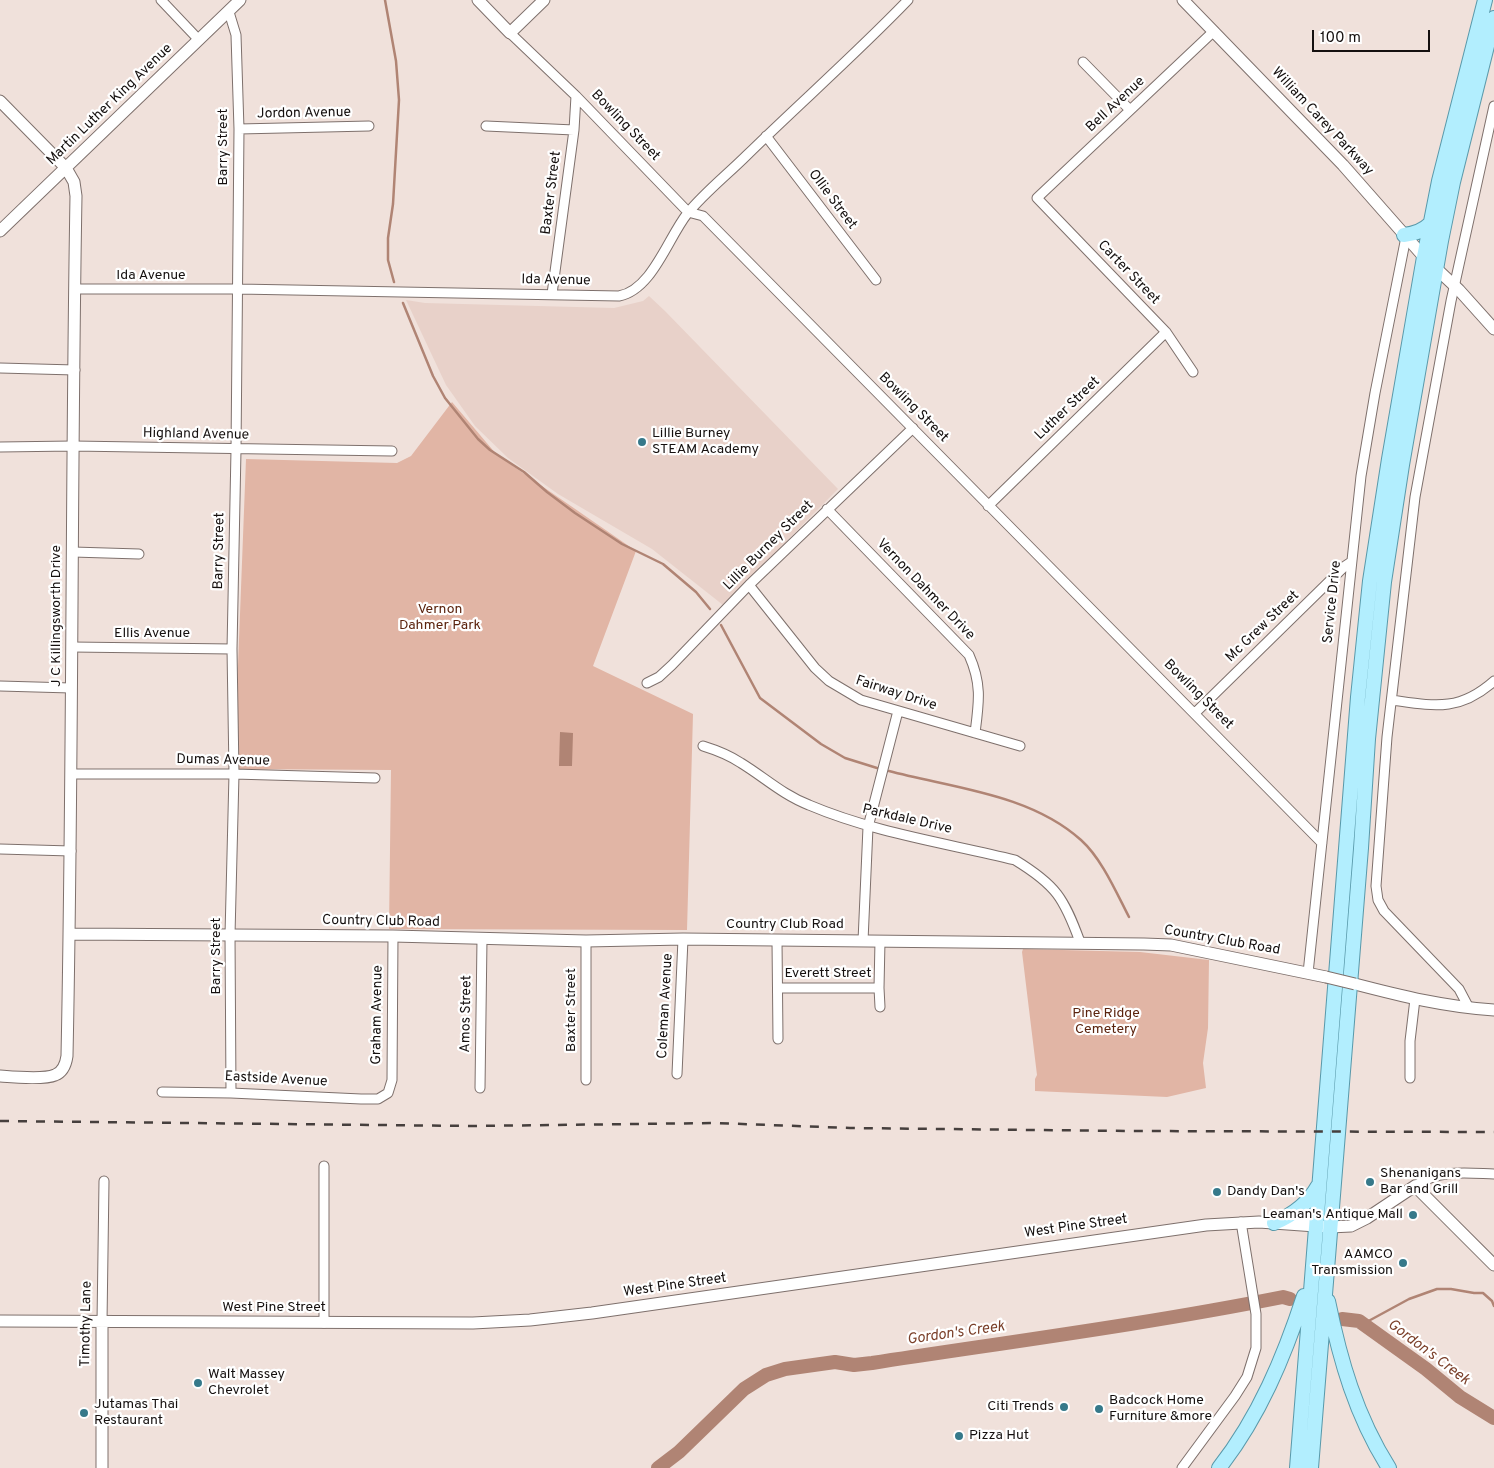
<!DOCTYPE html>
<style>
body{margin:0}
#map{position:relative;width:1494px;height:1468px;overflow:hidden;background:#f0e1db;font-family:Overpass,sans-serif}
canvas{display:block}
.scale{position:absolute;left:1312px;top:30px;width:118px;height:22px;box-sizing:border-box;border:2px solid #15100f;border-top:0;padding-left:6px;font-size:15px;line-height:18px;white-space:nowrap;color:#15100f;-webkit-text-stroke:4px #fff;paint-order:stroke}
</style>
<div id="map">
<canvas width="1494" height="1468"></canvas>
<div class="scale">100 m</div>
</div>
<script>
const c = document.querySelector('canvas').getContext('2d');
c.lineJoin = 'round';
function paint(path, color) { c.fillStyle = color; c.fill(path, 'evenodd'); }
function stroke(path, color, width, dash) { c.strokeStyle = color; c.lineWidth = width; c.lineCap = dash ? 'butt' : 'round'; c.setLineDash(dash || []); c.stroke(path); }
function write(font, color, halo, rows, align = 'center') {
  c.font = font + ' Overpass,sans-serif'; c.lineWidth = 4.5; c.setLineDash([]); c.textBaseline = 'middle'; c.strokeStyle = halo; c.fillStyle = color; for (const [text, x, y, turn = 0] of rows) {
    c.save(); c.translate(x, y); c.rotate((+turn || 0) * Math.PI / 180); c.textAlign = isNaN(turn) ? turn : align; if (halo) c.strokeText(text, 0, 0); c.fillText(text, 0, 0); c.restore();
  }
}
paint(new Path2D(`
 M649 296 665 311 838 489 723 605 652 549 558 494 508 458 475 426 446 385 406 300 425 303 614 308 643 301Z`), '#e8d1c9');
paint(new Path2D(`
 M452 402 497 455 636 551 593 666 693 714 687 930 389 929 391 770 234 769 246 459 397 463 411 456Z
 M1023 949 1140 952 1209 960 1208 1028 1203 1063 1206 1088 1167 1097 1035 1091V1079L1037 1075 1022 952Z`), '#e1b5a5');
paint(new Path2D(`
 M560 732 573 733 572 766H559Z`), '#b08474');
stroke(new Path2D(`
 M385 0 396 61 399 100 393 204 388 238V260L394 282
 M403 303 433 376 445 398 478 439 490 450 524 472 547 492 575 513 622 544 663 564 696 592 710 609
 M721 625 760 698 821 744 845 758 877 768
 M889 771C953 788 1030 794 1081 840 1102 859 1116 892 1129 917
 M1363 1324 1409 1299 1437 1289H1451L1474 1293H1483L1492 1301 1494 1306`), '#b08474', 2.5);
stroke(new Path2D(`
 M1342 1319 1359 1321 1426 1369 1460 1397 1494 1418
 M658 1468 679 1452 744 1389 766 1375 785 1369 835 1362 854 1365 872 1363C1009 1342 1147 1324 1283 1297L1290 1299`), '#b08474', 14);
const street = new Path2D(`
 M161 0 199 40
 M229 12 236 35 239 129 236 450 232 649 234 774 230 935 231 1093
 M510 33 576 96 688 212 703 216 1322 843
 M1083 62 1130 110
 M486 126 574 130
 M239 129 369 126
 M766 136 876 280
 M75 289H238L619 296C652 290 668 238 687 214 704 193 728 174 747 155 800 103 856 54 908 0
 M552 294 574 130 576 96
 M0 368 75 370
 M1193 372 1166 332 1037 198 1214 31
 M0 447 73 446 392 451
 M988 506 1166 332
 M827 509 969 655C982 684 979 702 975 733
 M73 552 139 554
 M749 585 815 668 829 681 861 700 1020 746
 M72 647 232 649
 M647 683 659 677 672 665 749 585 913 428
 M0 686 71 688
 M1392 700C1434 706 1459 712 1494 681
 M1195 713 1345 566 1351 562
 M703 746C716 750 729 755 741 763 764 777 783 795 809 805 875 833 946 843 1015 860 1056 885 1064 898 1080 942
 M71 774H234L375 778
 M0 849 71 851
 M586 941V1080
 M777 941 778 1039
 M863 941 868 827 898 711
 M880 941 879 988 880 1007
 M1308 973 1361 476 1375 393 1406 237
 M778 988H879
 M1469 1008 1459 989 1384 911 1378 900 1376 886 1387 737 1415 497 1451 301 1494 106
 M677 1074 683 939
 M1410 1078V1041L1415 999
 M480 1088 482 939
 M162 1092 231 1093 361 1099H378L388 1093 392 1080 393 936
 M324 1166V1323
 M1415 1186C1439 1169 1466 1173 1494 1174
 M102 1322 104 1181
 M1182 1468 1235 1396 1247 1377 1256 1348V1314L1241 1222`);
const secondary = new Path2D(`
 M478 0 510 33 544 0
 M1183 0 1343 165 1424 257 1459 290 1494 329
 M0 101 66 168 74 182 76 196C71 483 73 769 67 1056 66 1063 63 1072 55 1075 44 1080 13 1077 0 1076
 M0 231 240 0
 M70 934 393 936 586 941 683 939 1144 944 1171 945 1326 977
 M1355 984C1401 996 1446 1007 1494 1010
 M0 1321 473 1323 530 1320 592 1313 1206 1225 1259 1222 1330 1227 1351 1226 1367 1218 1415 1186 1494 1265
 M102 1468V1322`);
const primary = new Path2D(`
 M1404 235C1415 234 1423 231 1431 223
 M1274 1223C1293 1215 1308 1204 1318 1186
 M1328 1301C1340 1360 1356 1416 1389 1468
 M1219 1468C1259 1417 1284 1357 1304 1296
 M1297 1468 1358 697 1370 581 1389 459 1424 257 1439 181 1485 0
 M1311 1468 1361 848 1368 739 1384 582 1402 465 1441 241 1453 182 1494 18`);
stroke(street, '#7e706c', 11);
stroke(secondary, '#7e706c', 13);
stroke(primary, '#5999aa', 16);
stroke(street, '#fff', 9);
stroke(secondary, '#fff', 11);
stroke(primary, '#b2eefe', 14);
stroke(new Path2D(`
 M0 1121 471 1126 716 1123 850 1128 1130 1131 1494 1132`), '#463f3d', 2.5, [9, 9]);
const secondaryBridge = new Path2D(`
 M1326 977 1355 984`);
stroke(secondaryBridge, '#7e706c', 13, []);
stroke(secondaryBridge, '#fff', 11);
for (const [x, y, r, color] of [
 [642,442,5,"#36798a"],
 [1370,1182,5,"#36798a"],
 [1217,1192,5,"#36798a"],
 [1413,1215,5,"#36798a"],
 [1403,1263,5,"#36798a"],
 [198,1383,5,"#36798a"],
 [1064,1407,5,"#36798a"],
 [1099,1409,5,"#36798a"],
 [84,1413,5,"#36798a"],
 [959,1436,5,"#36798a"]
]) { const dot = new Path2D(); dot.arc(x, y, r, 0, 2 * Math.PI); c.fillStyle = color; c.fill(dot); stroke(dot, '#fff', 2); }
write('14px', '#15100f', '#fff', [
 ["Martin Luther King Avenue",110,105,-44],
 ["Bell Avenue",1116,105,-43],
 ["Jordon Avenue",304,114,-1],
 ["William Carey Parkway",1322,122,47],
 ["Bowling Street",625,126,46],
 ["Barry Street",224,147,-90],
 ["Baxter Street",552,193,-83],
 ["Ollie Street",832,200,53],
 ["Carter Street",1128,273,46],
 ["Ida Avenue",151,276],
 ["Ida Avenue",556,281,1],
 ["Bowling Street",913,408,45],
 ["Luther Street",1068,409,-44],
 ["Highland Avenue",196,435,1],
 ["Lillie Burney Street",769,546,-45],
 ["Barry Street",220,551,-89],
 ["Vernon Dahmer Drive",925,590,46],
 ["Service Drive",1333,602,-84],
 ["J C Killingsworth Drive",57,616,-90],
 ["Mc Grew Street",1263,627,-44],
 ["Ellis Avenue",152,634],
 ["Fairway Drive",896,694,18],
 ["Bowling Street",1198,695,45],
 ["Dumas Avenue",223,761,1],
 ["Parkdale Drive",907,820,13],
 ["Country Club Road",381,922,1],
 ["Country Club Road",785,925],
 ["Country Club Road",1222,941,10],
 ["Barry Street",217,956,-90],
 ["Everett Street",828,974],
 ["Coleman Avenue",666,1006,-87],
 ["Baxter Street",572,1010,-90],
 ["Amos Street",467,1014,-89],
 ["Graham Avenue",378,1015,-89],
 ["Eastside Avenue",276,1080,3],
 ["West Pine Street",1076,1227,-8],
 ["West Pine Street",675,1286,-8],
 ["West Pine Street",274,1308],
 ["Timothy Lane",87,1324,-89]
]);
write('14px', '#15100f', '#fff', [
 ["Lillie Burney",652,434],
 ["STEAM Academy",652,450],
 ["Shenanigans",1380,1174],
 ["Bar and Grill",1380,1190],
 ["Dandy Dan's",1227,1192],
 ["Leaman's Antique Mall",1403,1215,"right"],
 ["AAMCO",1393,1255,"right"],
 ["Transmission",1393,1271,"right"],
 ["Walt Massey",208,1375],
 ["Chevrolet",208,1391],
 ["Badcock Home",1109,1401],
 ["Furniture &more",1109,1417],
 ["Jutamas Thai",94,1405],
 ["Restaurant",94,1421],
 ["Citi Trends",1054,1407,"right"],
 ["Pizza Hut",969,1436]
], 'left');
write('14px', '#5b230d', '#fff', [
 ["Vernon",440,610],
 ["Dahmer Park",440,626],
 ["Pine Ridge",1106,1014],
 ["Cemetery",1106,1030]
]);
write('italic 15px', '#7b402a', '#fff', [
 ["Gordon's Creek",956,1334,-8],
 ["Gordon's Creek",1428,1353,37]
]);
</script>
